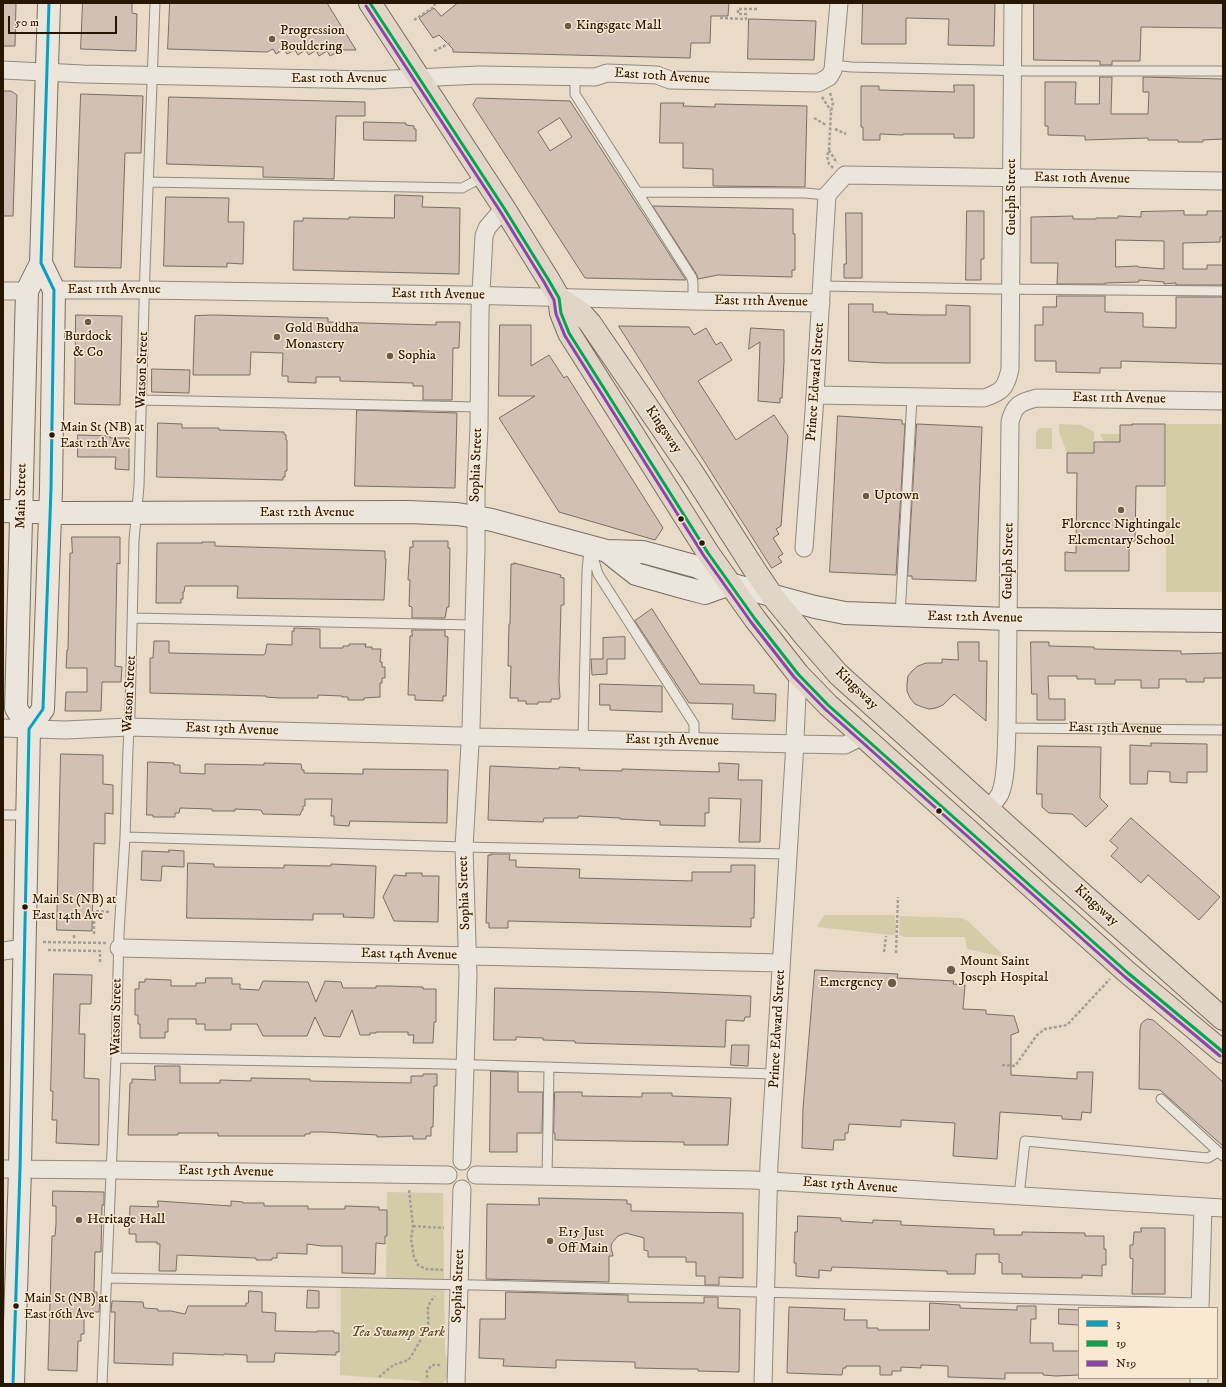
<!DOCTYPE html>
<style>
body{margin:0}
#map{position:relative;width:1226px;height:1387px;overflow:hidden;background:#e9dbc8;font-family:"IM FELL DW Pica",serif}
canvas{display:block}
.frame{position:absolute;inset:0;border:4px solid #271602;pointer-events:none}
.legend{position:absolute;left:1078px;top:1307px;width:140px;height:72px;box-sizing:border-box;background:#fae9d2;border:1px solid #a6957f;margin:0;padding:5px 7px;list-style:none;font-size:12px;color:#271602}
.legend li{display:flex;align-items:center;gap:8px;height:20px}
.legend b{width:20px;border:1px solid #a6957f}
.scale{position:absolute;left:8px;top:16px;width:109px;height:18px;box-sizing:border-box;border:2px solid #271602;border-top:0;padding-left:5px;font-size:12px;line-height:14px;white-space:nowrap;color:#271602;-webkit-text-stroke:3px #fae9d2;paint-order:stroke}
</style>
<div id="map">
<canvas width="1226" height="1387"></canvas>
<div class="frame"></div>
<ul class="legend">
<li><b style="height:5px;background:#02a2c4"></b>3</li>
<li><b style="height:5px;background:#00a651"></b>19</li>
<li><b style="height:5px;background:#8e44ad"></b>N19</li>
</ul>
<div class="scale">50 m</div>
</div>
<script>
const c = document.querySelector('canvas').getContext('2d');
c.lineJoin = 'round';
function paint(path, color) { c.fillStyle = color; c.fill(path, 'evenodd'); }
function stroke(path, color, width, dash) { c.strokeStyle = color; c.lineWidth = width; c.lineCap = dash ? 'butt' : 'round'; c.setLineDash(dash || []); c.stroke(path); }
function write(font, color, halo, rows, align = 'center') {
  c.font = font + ' "IM FELL DW Pica",serif'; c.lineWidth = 3; c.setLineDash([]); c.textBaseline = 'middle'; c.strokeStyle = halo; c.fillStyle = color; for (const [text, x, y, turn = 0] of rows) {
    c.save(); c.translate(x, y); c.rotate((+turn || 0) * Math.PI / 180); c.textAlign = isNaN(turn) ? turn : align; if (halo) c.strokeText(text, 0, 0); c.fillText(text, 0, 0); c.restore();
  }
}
paint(new Path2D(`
 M1059 424 1081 425 1094 432V453H1067L1059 432Z
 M1166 424H1223V592H1166Z
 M1039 428H1052V449H1036V433Z
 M1100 434H1120L1124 454H1104V442Z
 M824 915H895L896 932 894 935H891L817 927Z
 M900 916 961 918 968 921 1001 953 1003 957 967 949 965 937H905L899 935Z
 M387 1192 443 1193 445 1353C449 1363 452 1375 443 1383L424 1384 419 1381 340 1375 341 1288 386 1289Z`), '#d4cca7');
const building = new Path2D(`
 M3 3H16L15 46H3Z
 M83 3H132V13L137 14 136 51 81 49Z
 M170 3H327L356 50H342L330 56 327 51 319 56 316 50 309 55 305 50 298 55 295 50 287 54 284 49 276 54 273 49 267 52 168 49Z
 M458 3H729L728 16H711L710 43H691L690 58 453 52V49L439 35 433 38 419 18 434 8 441 16Z
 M863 3H995L994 46 948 45 949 19 906 18V44H862Z
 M1034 3H1223V28L1141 27 1140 61H1112V65H1100V61L1034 60Z
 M749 19 816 21 814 60 748 59Z
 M1100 77H1112L1111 114H1148L1149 92H1143V77L1223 79V139L1203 140V142H1178V140H1148V138L1085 140V136L1048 135V126H1045V82H1076L1075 104H1099Z
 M954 85H974V138H954V134H903V135L880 134V140H863V127H861V86H879V90L954 92Z
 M3 91H11L17 95 13 216H3Z
 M81 94 143 96 141 153H125L121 268 75 267Z
 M169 97 365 102V116H336L334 179 263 177V167L167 164Z
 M477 98 570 101 686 280 585 278 473 105ZM560 118 572 137 550 151 538 132Z
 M661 103H684L683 106 715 107V104L807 106 805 187 713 186V169L683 168V143H660Z
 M364 122 406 123V125L414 126V129H416V141L364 140Z
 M395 195 423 196 422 207 460 208 459 274 293 270 294 221H303V218L349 219V217L394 218Z
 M166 197 229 198 228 222H244L243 264 227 263V267L164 266Z
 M653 206 793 209V234H795V270H792V277L718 275 698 279 697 275Z
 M967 211H984V259H981V280H966Z
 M1184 211V215H1207V211H1223V237H1220V242L1183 243V269H1207V265H1223V285H1176V283L1164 284V282L1139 280V282L1105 283V284H1057L1058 263H1031V217L1073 216V219H1096V218H1118V216L1141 217V212ZM1116 240 1164 241V269L1138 267V266L1116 267Z
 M846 213H862V278H844V264H846Z
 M1057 296H1105V312L1143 313V327L1176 328V297H1223V364L1121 361V368H1100V373L1056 372V361H1035V325H1043V307H1056Z
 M849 304H873V312H887V314L924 315H946V305L970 306V363H884L849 361Z
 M76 315 122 316 120 405 75 404Z
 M213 315 328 318V322L436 325V322H460L459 348H453L452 400H423V386H413V383L340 381V377H316V383L288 382V376H282L283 353 251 352 250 375H193L195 316Z
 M500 325H531V366L549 355 564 378 567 376 663 528 655 540 559 512 499 418 535 396H499Z
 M619 326 689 327 694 335 706 328 716 345 721 342 732 360 698 381 736 440 774 415 788 436 781 526 776 529 779 534 773 538 783 554 778 557 782 562 772 568Z
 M751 328 784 330V362L782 398H780V403L758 401 760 342 749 349Z
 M152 369 190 370 189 393 152 392Z
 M357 410 457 413 455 488 355 486Z
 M838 416 902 420V424H905L896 575 830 572Z
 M158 423 182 424V428H219V430L284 432V434L286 435V440H287V471H285V477H283V480L157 477Z
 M917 424 982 427 976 581 912 579V576H908Z
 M1132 424H1165V486H1136L1135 541 1129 542V571H1065V552L1076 553 1077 473H1067V453H1094V442H1120V425H1132Z
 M78 435 110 436V438H129V470L115 469 116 457H78Z
 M72 537H120V564L117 563 115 666 122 667 121 682H102L101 711H65L66 692H87V668H66L67 650H68L70 553H72Z
 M413 541H448V548H450L449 607H447L445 618H412V607L409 606 410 580H408L410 547H413Z
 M202 542H215V546L385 551V559H386L384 600 237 598 238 586H185L184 592H183V599H181V603H156L157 543H202Z
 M514 563 561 575 560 577 564 578V605H561L559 682 560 697 559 699H551V702H538V704H526V701H518V698H510L511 666H508L509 624H510L511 564H514Z
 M652 609 700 684 754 685V693L776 694 775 721 732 719 733 704 689 703 635 621Z
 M294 628 320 629V648H343V646H349V644H366L365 647H372V649H381L380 662H382V667H385V678H382V683H380V697L364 698V700H348V697H342V696L318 695V698H279L266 697V696L150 693V658H153L154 641H169V653L263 655 265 654 267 644 292 645V631H294Z
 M412 630H445V636L448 637 446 696H443V701L415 700V695H408L410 636H412Z
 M625 637V659H607V674L592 675 591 659H603V638Z
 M958 642H979V661H987L986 721 954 694 943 705 936 708 929 709 922 707 915 704 910 698 907 691V684L908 676 913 670 918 666 926 663H942V659L958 660Z
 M1031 642H1049V646L1094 647V649L1181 651V654L1223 653V678H1204V682H1186V679H1159V688H1141V680H1115V684H1095V679H1077V676H1048L1049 699H1065V720H1037V694H1032Z
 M600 684 662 686V712L610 710V705H600Z
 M1151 743 1207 744V772H1187V783L1170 782V772L1148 771 1147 784H1130V745L1151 746Z
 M1038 746 1101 747 1100 798 1108 806 1086 827 1072 814 1049 813 1042 807V794H1037Z
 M61 754 103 755V784L113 785V814L105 813V844L94 843 92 931 57 930Z
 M148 762 174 763V765H180V773L205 774V764L264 765V763L301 764 302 770H304V773L363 774V769L448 770 447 823 350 821 349 826 334 825V816H331L332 799H305V806H303V810H302L300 815 263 814 261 810 235 809V811H212V809L180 808 179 813H175V817H153V815H147Z
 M719 763 739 764 738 780H762L760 842H739L741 799 709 798V813H705V826L660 825V821L620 819V818L578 816V818H544L543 822 488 820 490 766 559 769V767L580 768 579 770 622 771V769L719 772Z
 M1131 818 1220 897 1199 920 1148 875 1141 883 1111 856 1118 848 1110 841Z
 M169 850 184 851V867L162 866 161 881 141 880 142 851 169 852Z
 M491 854H510L509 860H516V867L580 869 579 878 692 881V872H731V865H755L754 918H751V927L508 921V928H489V923H486L488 855H491Z
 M188 863 214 864V867L284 868V865L331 866V864L376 866 374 918 343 917 344 914H313V920L187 918Z
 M406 873H422V876H439L438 922 394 921 383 897 394 875 406 876Z
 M815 970 898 974 897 978 954 981 953 984 965 985 963 1009 986 1010V1014L1014 1016 1019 1032 1011 1035V1075L1077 1079V1072H1093L1091 1113 1082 1112 1081 1120 1062 1119V1116L1000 1112 997 1159 953 1156 955 1123 901 1120V1127L849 1124 848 1133H845V1140H834L833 1150 802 1148 803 1109Z
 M54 974 92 975 91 1004H80L79 1034H85L84 1078 99 1079V1145L56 1143 57 1120H52L53 1091H51Z
 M206 978H232V984H240V989L259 990 263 981 308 982 316 1002 325 981 341 982 343 988H376V986H388L423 987V989H436V1022H434L433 1043H413L414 1035H408V1032H376V1033H370V1035H360L352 1010 340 1037 324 1036 315 1017 307 1036H263L257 1024H231V1030H205V1024H196V1019H168V1032H165V1038H140V1024H138V1015H135V989H139V982H145V979L171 980V986H196V983H205Z
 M495 988 655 992 751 996 750 1017H745L744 1021 726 1020 725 1047 575 1043V1041L543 1040V1038L516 1037V1040H494Z
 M1148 1019 1153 1020 1180 1043 1223 1082V1146L1160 1090 1139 1089 1140 1030 1141 1024 1144 1021Z
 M732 1045H749L748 1066 731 1065Z
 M155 1066H180V1083H220V1080L251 1081V1078L310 1079V1081L411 1083V1076H423V1074H437V1086H434L433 1127H431V1136H426V1139H413V1136L377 1137V1135L324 1132H310V1134H305V1136H218V1133H178V1135H128L130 1083H132V1079L155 1080Z
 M491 1071 518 1072V1092H543L542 1133H517V1152H490Z
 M555 1092H582V1096L642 1097V1093H672V1096L731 1098 728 1145H684V1142H682L555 1140V1133H554Z
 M53 1191 104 1192V1205H102L101 1252H95L94 1292H97V1299L100 1300 99 1312H84V1334H81V1341H78L77 1371 48 1370 52 1236H55L56 1224V1206H53Z
 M539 1198 627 1200V1204H631V1211L743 1213V1278L719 1277V1285H705V1276H696V1262H686V1257H648V1251L644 1250V1238L626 1233 618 1236 612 1243 611 1247 613 1256H609V1282L486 1279 487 1204 539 1205Z
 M158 1201 231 1206V1201L243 1202V1203H264V1206H308V1209H345V1206L379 1207V1210H387V1236H385V1244L376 1243 375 1274 342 1273V1246H322L307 1244V1254L277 1253V1258H272V1260H256V1258L177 1255 176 1271H159L160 1244H157V1242H136V1234H129L130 1206 158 1207Z
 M798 1216 841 1218V1221L873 1223V1220L901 1221V1225L994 1229V1235H1022V1232L1085 1233V1236H1104V1249H1106V1265H1102V1276L1082 1275V1278L1022 1277V1274H1002V1263L999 1262V1254H976L975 1274H947V1271L832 1267 831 1271 819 1270V1278L796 1276V1263H794L795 1232H797Z
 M1141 1228H1165V1294H1132L1133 1259 1130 1258V1245H1133L1134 1232H1141Z
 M308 1290 319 1291V1308H307Z
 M249 1291 262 1292V1312L276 1313 275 1331 317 1332V1331H334V1333H339V1352H336V1355L275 1353 274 1362H247V1355L224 1354V1355L173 1353V1365L114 1363 115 1312H111L112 1301 143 1302 144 1308 158 1309V1311H171L185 1314 188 1306H246V1303H248Z
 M506 1292 628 1295V1302L704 1303V1297H718V1308L740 1309 739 1372 698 1371V1369H683L635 1368V1362L556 1360V1368L503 1366 504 1359 479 1358 480 1319H505Z
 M930 1303 960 1305V1308L1017 1310V1306H1036V1319H1031L1030 1343H1053V1351H1079V1375L1056 1376 1043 1375V1373H1005V1379L948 1377V1366L921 1365V1368L901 1367V1371H892V1375H880V1366H846V1368H843L842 1375 787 1373 789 1307 845 1309 844 1320H867V1328H878V1330H929Z
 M1059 1309 1079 1310V1325L1059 1324Z`);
paint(building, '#d3c0b4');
stroke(building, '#786e62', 1);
const lane = new Path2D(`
 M834 65 851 67 1030 71H1223
 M575 77V94L692 278 693 283V301
 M149 182 462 188 483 177
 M637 192 805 193 827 195
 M821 286 995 289 1223 291
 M142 400 479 407
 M590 547 598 574 694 724V741
 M900 616 912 397
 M133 618 473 625
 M1007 728 1223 730
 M583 739 587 571 589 549
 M3 815H27
 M125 837 464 847 788 854
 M116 1058 447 1064 775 1074
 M1161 1099 1223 1156
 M547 1177 549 1068
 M1019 1196 1025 1141 1208 1158 1218 1152
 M107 1278 475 1285 1200 1303
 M102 1384 116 1058 119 933 125 837 128 749 130 713 134 540 139 486 145 269 155 3`);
const street = new Path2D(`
 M3 70 83 74 372 80 480 75 595 77 607 73 657 75 670 80 818 83 829 77 833 70 839 3
 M54 290H145L464 295 693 301 821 303
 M3 291H27
 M815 395 984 398C1002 392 1006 388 1010 369L1013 3
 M804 548 814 411 827 195 845 175 1223 181
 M3 728 65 730 129 727 462 736
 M471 728 476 549V489L479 428 480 311 484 236 487 228 504 208
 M478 737 845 745 863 736
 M989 809C993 804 997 799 1000 794 1007 778 1006 746 1007 728L1010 422C1014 405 1020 402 1037 398L1223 401
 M119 948 781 963
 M3 951 24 948
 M462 1161 468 975 464 847 470 744
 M3 1169 111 1170 448 1175
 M476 1175 753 1180 1223 1208
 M1200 1308 1203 1207
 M456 1384 462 1189
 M763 1384 769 1163 794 759 798 674
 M1199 1384V1378`);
const secondary = new Path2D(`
 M3 511 67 513 408 512 457 514 476 517 492 520 607 551 643 552 698 567 730 584 815 607 845 613 1008 619 1223 621
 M607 551 636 574 682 587 705 593 730 584
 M29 729 43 709 51 489 54 290 41 263
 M13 1384 20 1169 29 729 16 708 27 291 41 263 49 3`);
const primary = new Path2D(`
 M370 3 504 208 548 279 559 298 561 313 569 333 708 553 755 619 798 674 828 705 1128 973 1223 1052
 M559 298 581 313 590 323 692 472 756 572 773 597 805 636 838 674 1061 875 1223 1019`);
stroke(lane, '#93897c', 11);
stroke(street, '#93897c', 19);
stroke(secondary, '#786e62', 24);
stroke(primary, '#786e62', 24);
stroke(new Path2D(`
 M720 18 746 19V14H738V9H759
 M414 20 434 7 435 3
 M597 22H609
 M434 51 452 42
 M830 93 833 103 831 112 829 150 827 156 829 164 833 168
 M822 97 831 111
 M814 118 826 125
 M835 129 846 134
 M829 150 837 163
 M94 934V911L109 912
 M74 938V934
 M43 942 106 943
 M48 950 100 951V964
 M884 952 886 936
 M896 953 898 897
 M1002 1065 1015 1066 1037 1035 1045 1029 1067 1025 1110 979
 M409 1190 413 1226 411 1239 414 1257 418 1265 426 1269 443 1270
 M413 1226 444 1228
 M379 1377C384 1373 389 1368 394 1365 398 1363 404 1362 408 1360 411 1358 427 1329 428 1325 430 1311 423 1310 435 1296
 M427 1378V1371L432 1365H440`), '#a59e95', 2.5, [3, 2]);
stroke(lane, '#ece5dc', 9);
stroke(street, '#ece5dc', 17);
stroke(secondary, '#ece5dc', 22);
stroke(primary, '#e0d5c6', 22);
stroke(new Path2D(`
 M13 1384 20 1169 29 729 43 709 51 489 54 290 41 263 49 3`), '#02a2c4', 3);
stroke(new Path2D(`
 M370 3 504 208 548 279 559 298 561 313 569 333 708 553 755 619 798 674 828 705 1128 973 1223 1052`), '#00a651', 3);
stroke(new Path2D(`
 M366 6 500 211 544 282 554 300 556 314 565 336 704 556 751 622 794 677 825 709 1125 977 1220 1056`), '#8e44ad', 3);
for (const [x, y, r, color] of [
 [568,26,4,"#6b5b47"],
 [272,39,4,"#6b5b47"],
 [88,322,4,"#6b5b47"],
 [277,337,4,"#6b5b47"],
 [390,356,4,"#6b5b47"],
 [52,435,3.5,"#271602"],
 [866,496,4,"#6b5b47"],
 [1121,510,4,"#6b5b47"],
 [681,519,3.5,"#271602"],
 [702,543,3.5,"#271602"],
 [939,811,3.5,"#271602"],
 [25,907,3.5,"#271602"],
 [951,970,5,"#6b5b47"],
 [892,983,5,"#6b5b47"],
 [79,1220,4,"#6b5b47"],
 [550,1241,4,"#6b5b47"],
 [16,1306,3.5,"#271602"]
]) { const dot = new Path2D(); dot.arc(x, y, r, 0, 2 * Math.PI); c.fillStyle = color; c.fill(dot); stroke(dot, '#fae9d2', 1.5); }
write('13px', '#271602', '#fae9d2', [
 ["Main St (NB) at",60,428],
 ["East 12th Ave",60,444],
 ["Main St (NB) at",32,900],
 ["East 14th Ave",32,916],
 ["Main St (NB) at",24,1299],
 ["East 16th Ave",24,1315]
], 'left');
write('14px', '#271602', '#fae9d2', [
 ["Kingsgate Mall",576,26],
 ["Progression",280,31],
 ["Bouldering",280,47],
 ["Gold Buddha",285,329],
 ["Monastery",285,345],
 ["Burdock",88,337,"center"],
 ["& Co",88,353,"center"],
 ["Sophia",398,356],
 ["Uptown",874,496],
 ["Florence Nightingale",1121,525,"center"],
 ["Elementary School",1121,541,"center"],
 ["Mount Saint",960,962],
 ["Joseph Hospital",960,978],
 ["Emergency",883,983,"right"],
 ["Heritage Hall",87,1220],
 ["E15 Just",558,1233],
 ["Off Main",558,1249]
], 'left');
write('14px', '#271602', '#fae9d2', [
 ["East 10th Avenue",662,77,4],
 ["East 10th Avenue",339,79],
 ["East 10th Avenue",1082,179,1],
 ["Guelph Street",1012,197,-90],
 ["East 11th Avenue",114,290],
 ["East 11th Avenue",438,295,1],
 ["East 11th Avenue",761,302,1],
 ["Watson Street",143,370,-88],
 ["Prince Edward Street",816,382,-86],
 ["East 11th Avenue",1119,399,1],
 ["Kingsway",663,430,56],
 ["Sophia Street",477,465,-88],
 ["Main Street",22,496,-89],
 ["East 12th Avenue",307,513],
 ["Guelph Street",1009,561,-89],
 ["East 12th Avenue",975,618,1],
 ["Kingsway",856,689,44],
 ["Watson Street",130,694,-87],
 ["East 13th Avenue",1115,729,1],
 ["East 13th Avenue",232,730,2],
 ["East 13th Avenue",672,741,1],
 ["Sophia Street",465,893,-92],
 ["Kingsway",1096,906,42],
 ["East 14th Avenue",409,955,1],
 ["Watson Street",117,1017,-89],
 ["Prince Edward Street",778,1029,-87],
 ["East 15th Avenue",226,1172,1],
 ["East 15th Avenue",850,1186,4],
 ["Sophia Street",459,1286,-88]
]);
write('italic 14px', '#5d5132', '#fae9d2', [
 ["Tea Swamp Park",398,1333]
]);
</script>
